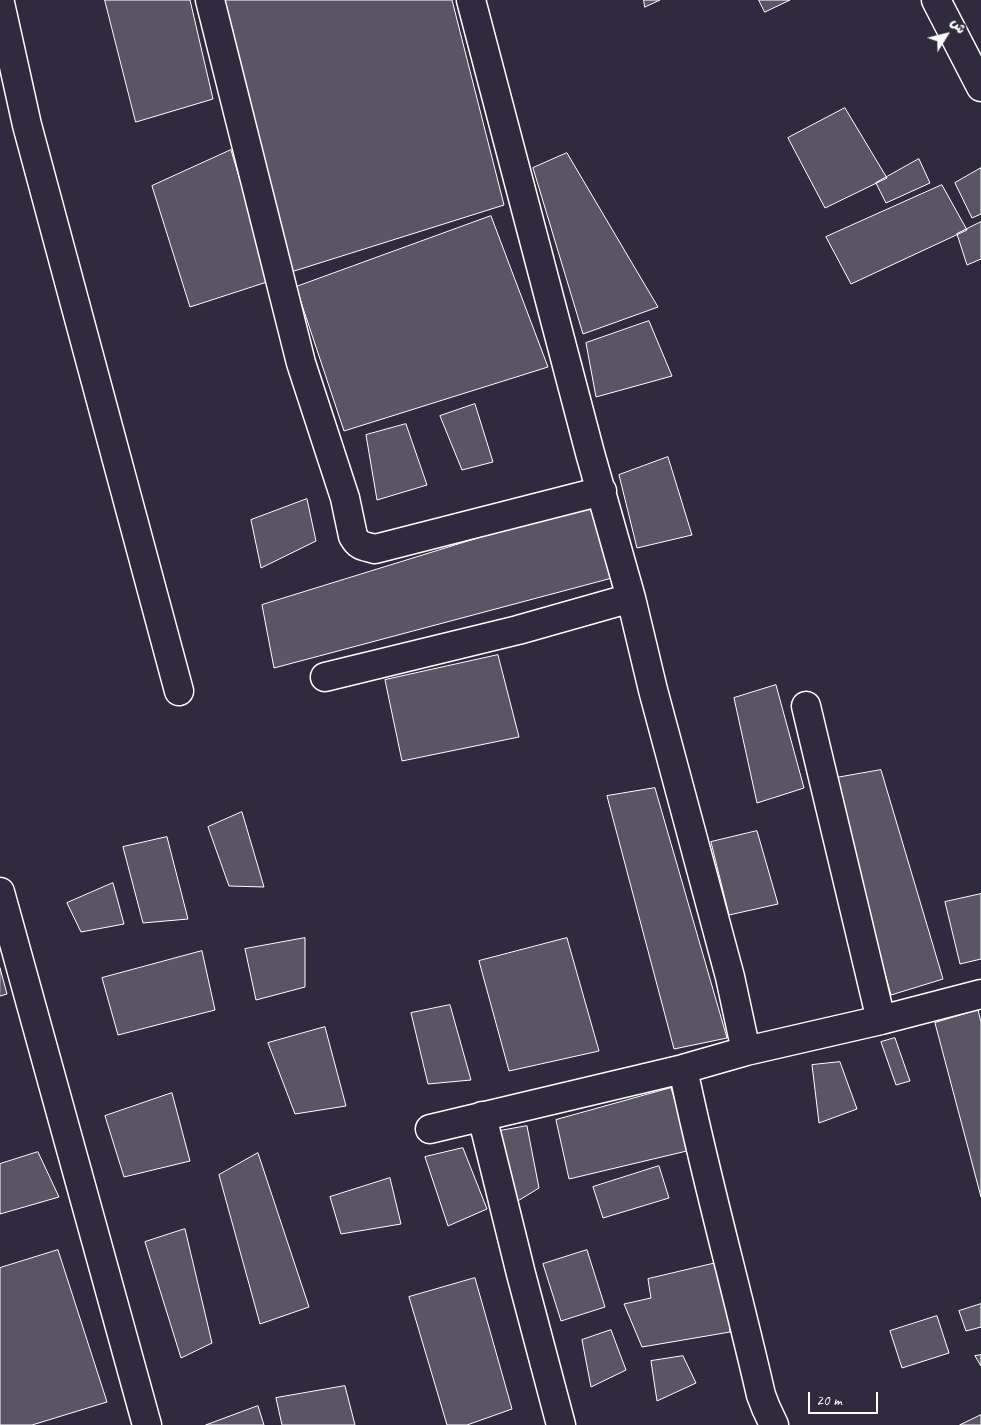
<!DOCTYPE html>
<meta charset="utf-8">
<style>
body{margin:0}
#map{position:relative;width:981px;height:1425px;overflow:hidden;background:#2f2a3d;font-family:Caveat,"Playpen Sans Arabic",sans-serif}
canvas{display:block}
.north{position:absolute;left:921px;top:10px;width:50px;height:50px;-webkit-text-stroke:4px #2f2a3d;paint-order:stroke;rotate:54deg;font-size:14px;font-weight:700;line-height:20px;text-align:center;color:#fff}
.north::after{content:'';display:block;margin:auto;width:18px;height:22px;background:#fff;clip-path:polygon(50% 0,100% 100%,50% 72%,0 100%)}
.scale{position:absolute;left:808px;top:1392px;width:70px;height:22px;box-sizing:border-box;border:2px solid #fff;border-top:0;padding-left:6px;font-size:15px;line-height:18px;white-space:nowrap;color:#fff;-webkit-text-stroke:4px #2f2a3d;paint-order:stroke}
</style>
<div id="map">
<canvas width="981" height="1425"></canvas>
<div class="north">ش</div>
<div class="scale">20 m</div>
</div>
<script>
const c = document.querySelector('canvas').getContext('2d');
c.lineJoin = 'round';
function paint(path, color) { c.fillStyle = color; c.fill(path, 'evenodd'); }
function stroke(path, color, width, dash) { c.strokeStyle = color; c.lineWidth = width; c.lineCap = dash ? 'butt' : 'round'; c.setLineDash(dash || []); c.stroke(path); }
const building = new Path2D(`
 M105 0H190L213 99 136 122Z
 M221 0H452L504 205 291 272Z
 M644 0H660L645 7Z
 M759 0H790L765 12Z
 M845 108 887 178 825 208 788 138Z
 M231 150 270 281 190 307 152 186Z
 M567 153 658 307 583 334 533 168Z
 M919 159 930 183 886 203 876 183Z
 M981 168V214L972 218 955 183Z
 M942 185 967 230 851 284 826 237Z
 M491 216 548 367 344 431 296 287Z
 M981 222V259L967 265 957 234Z
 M649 321 672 376 596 397 586 343Z
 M475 404 493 462 462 470 440 416Z
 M406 424 427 485 377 500 366 435Z
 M668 457 692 535 637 548 619 475Z
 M307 499 316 541 261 568 251 520Z
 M589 504 612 578 274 668 262 605Z
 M498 655 519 737 402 761 385 680Z
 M776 685 804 788 757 803 734 698Z
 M881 770 943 979 891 995 830 779Z
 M655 788 727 1038 674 1049 607 796Z
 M242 812 264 887 229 886 208 827Z
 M757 831 778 904 729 915 711 842Z
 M167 837 188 919 143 923 123 847Z
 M113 883 124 924 81 932 67 903Z
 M981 894V959L960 964 945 902Z
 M305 938V987L256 1000 245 949Z
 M567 938 599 1051 509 1071 479 961Z
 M202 951 215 1010 118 1035 102 978Z
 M0 968 7 994 0 996Z
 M450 1005 471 1080 428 1084 411 1013Z
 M978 1010 981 1022V1197L935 1023Z
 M325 1027 346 1106 295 1114 268 1043Z
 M895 1038 910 1081 896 1085 881 1042Z
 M840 1062 857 1109 819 1123 812 1065Z
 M671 1088 691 1150 569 1179 556 1120Z
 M172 1093 190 1161 124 1177 105 1116Z
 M527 1126 539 1188 508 1207 494 1132Z
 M463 1148 487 1209 448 1226 425 1157Z
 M38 1152 59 1197 0 1214V1164Z
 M258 1153 309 1307 260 1324 219 1175Z
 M659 1166 669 1198 603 1218 593 1187Z
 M390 1178 401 1224 341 1234 330 1197Z
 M185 1229 212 1343 181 1358 145 1242Z
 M58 1250 107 1402 32 1425H0V1268Z
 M587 1250 605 1307 561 1321 543 1264Z
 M729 1260 730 1332 642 1347 624 1304 651 1298 648 1279Z
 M475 1278 512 1409 467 1425H447L409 1297Z
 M981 1304V1327L966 1331 959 1311Z
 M937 1316 949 1353 902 1368 890 1331Z
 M611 1330 626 1370 591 1387 582 1340Z
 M981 1355V1366L975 1356Z
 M683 1356 696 1383 657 1401 651 1361Z
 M345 1386 355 1425H282L276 1398Z
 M258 1406 264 1425H206Z
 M981 1415V1425H960Z`);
paint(building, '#595564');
stroke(building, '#fff', 1);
const minor = new Path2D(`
 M210 0 301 363 345 498 353 536C359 547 364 546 375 549L602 491
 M936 0 981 87
 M0 3 27 125 179 691
 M631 598 653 690 730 977 746 1051 881 1020 981 994
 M325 677 518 630 631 598 590 453 471 0
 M806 706 881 1020
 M0 892 147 1425
 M683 1069C706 1179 736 1286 761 1395L766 1408 774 1425
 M482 1116 521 1274 561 1425
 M430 1129 683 1069 746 1051`);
stroke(minor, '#fff', 31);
stroke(minor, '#2f2a3d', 28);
</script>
